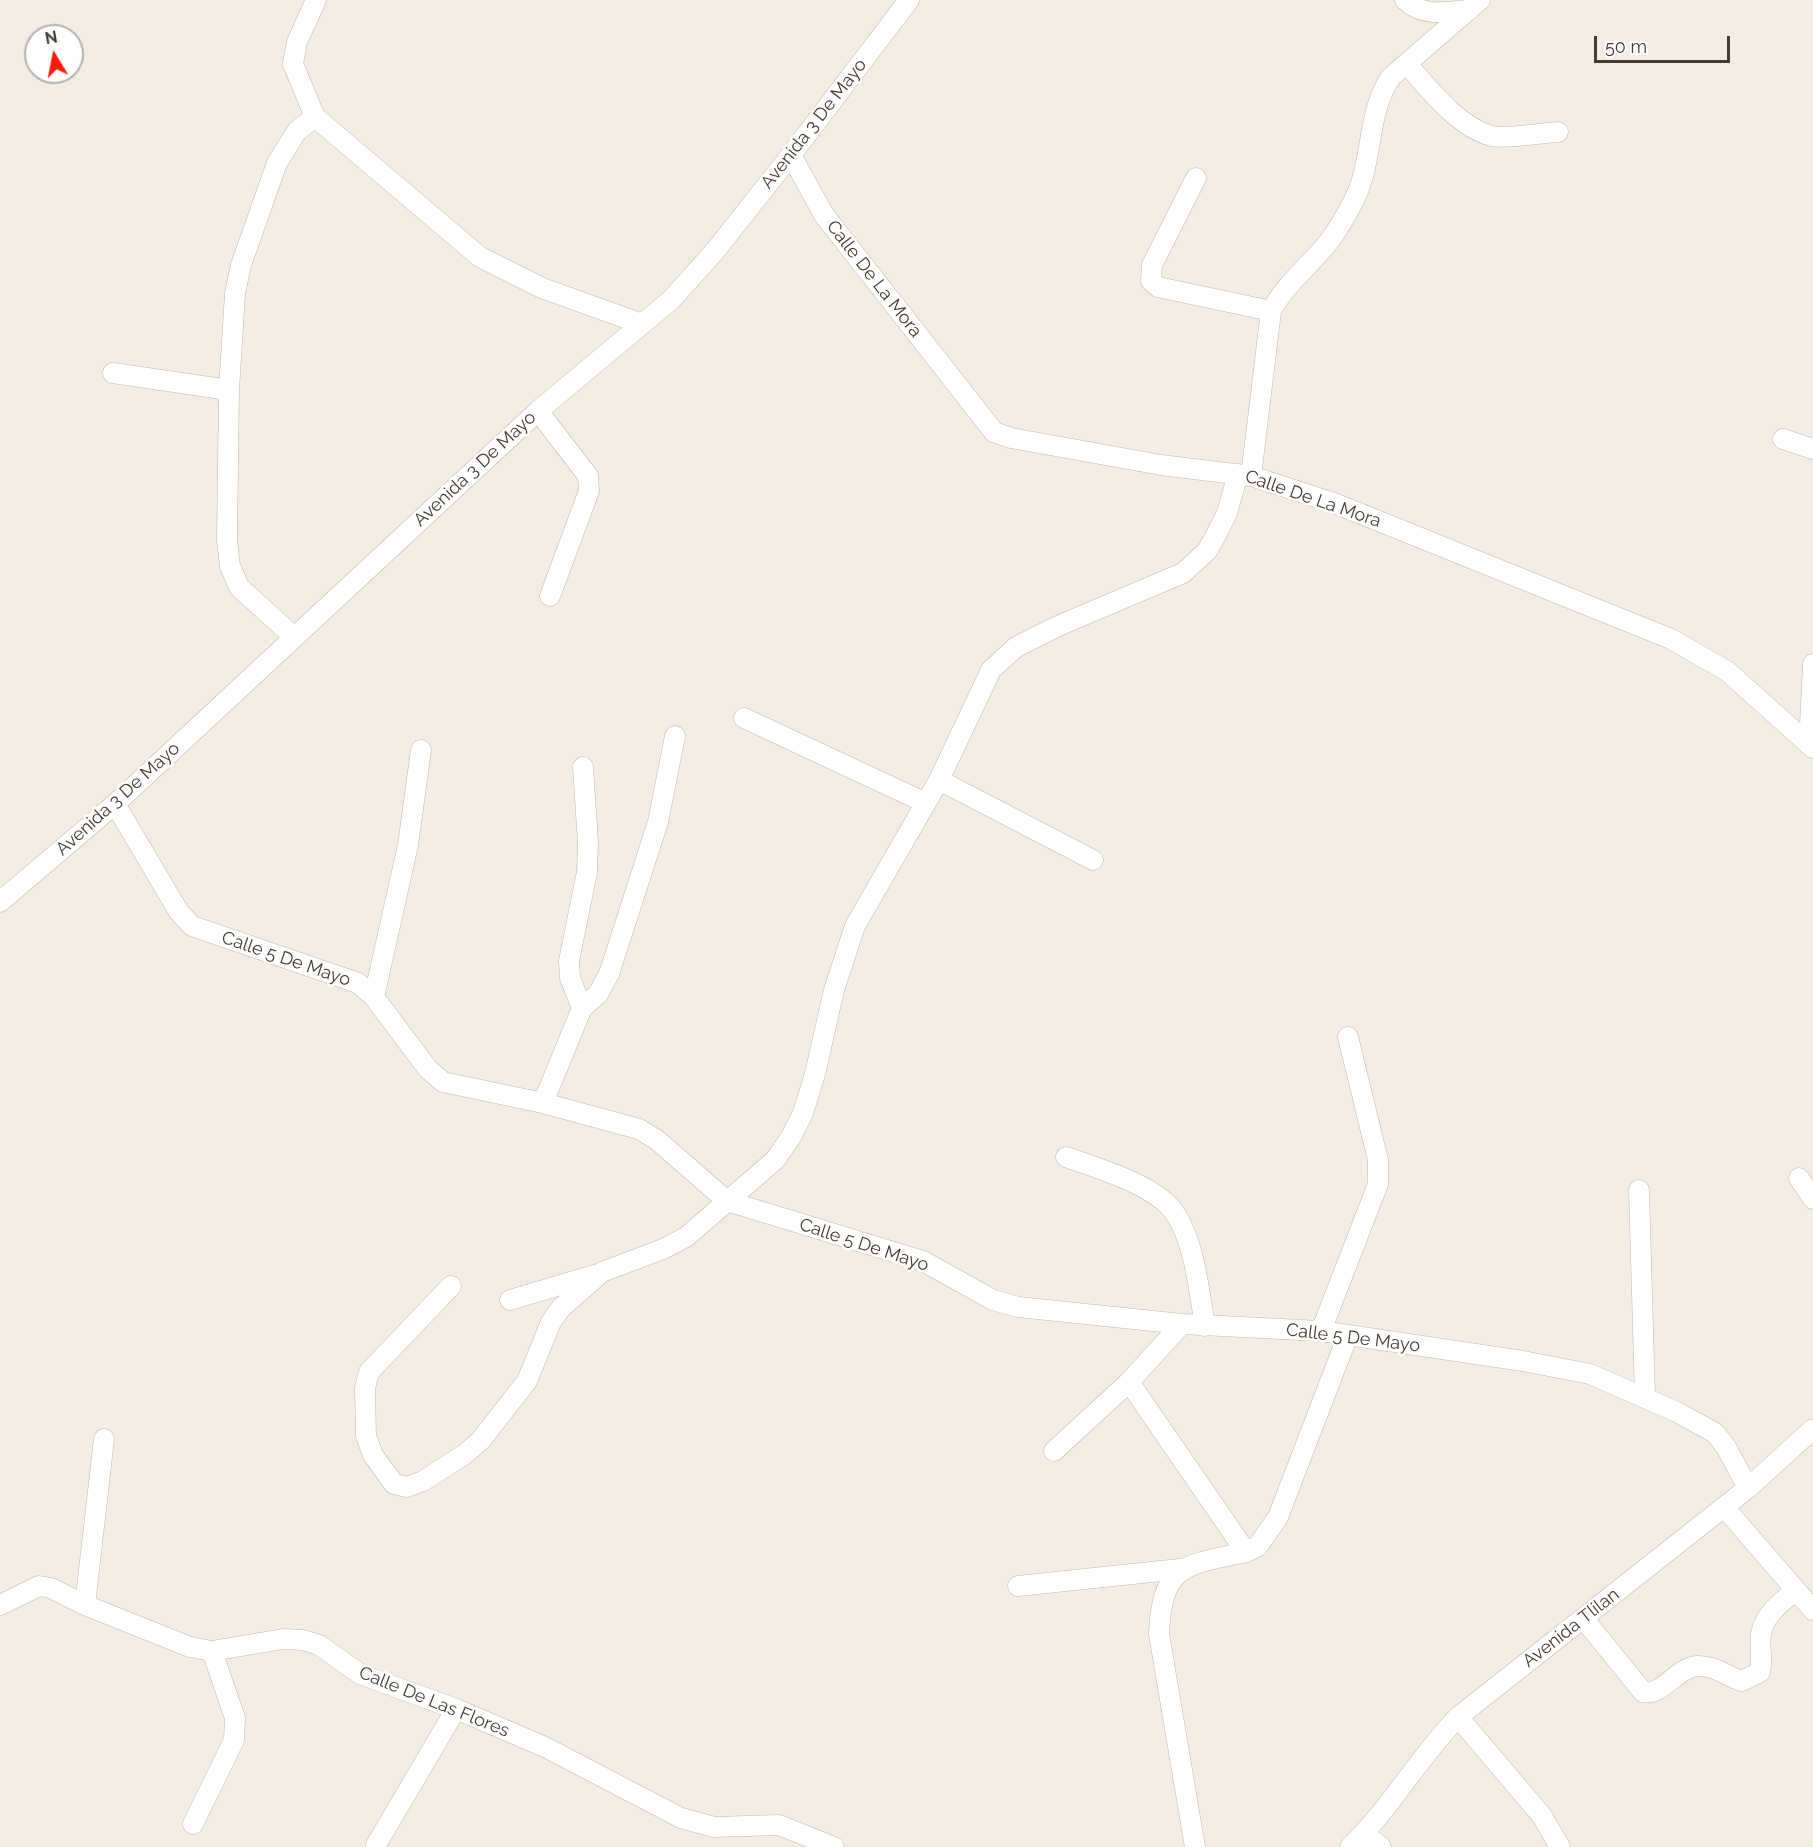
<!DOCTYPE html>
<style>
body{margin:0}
#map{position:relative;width:1813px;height:1847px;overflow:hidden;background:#f2ece2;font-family:Raleway,sans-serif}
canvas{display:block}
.north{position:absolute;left:24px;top:24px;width:60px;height:60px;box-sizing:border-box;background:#fff;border:2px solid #b4b1ad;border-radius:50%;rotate:350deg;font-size:16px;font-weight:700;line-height:24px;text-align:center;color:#443b32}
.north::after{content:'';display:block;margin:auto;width:21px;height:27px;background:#ff1a0c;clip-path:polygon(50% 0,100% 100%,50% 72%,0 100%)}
.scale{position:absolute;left:1594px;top:36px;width:136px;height:27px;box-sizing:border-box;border:3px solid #443b32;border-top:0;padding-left:8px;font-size:18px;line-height:21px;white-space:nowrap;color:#443b32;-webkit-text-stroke:4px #fff;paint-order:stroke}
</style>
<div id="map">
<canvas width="1813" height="1847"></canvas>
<div class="north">N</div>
<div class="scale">50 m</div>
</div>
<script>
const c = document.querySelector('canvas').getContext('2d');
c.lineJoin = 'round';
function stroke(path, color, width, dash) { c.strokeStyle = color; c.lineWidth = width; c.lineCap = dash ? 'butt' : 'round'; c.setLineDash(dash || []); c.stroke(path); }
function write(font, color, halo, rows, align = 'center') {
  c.font = font + ' Raleway,sans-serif'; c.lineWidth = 5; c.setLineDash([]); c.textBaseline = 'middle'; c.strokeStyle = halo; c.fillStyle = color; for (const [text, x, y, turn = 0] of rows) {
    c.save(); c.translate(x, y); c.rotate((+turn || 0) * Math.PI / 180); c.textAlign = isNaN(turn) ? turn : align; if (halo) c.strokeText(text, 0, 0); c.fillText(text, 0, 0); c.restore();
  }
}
const minor = new Path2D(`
 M316 0 297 42 293 64 315 117 480 257 542 288 642 324
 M1405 0C1422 17 1447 12 1469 10
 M1407 64C1428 88 1459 128 1492 136 1505 139 1542 133 1558 132
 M791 155 824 215 994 432 1011 438 1161 465 1251 476 1334 503 1671 639 1727 671 1813 748
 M1196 178 1152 265 1151 281 1158 287 1271 311
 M113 373 229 390
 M538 411 588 476 589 491 550 596
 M1783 439 1813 449
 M1251 476 1271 311C1286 283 1311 265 1330 240 1339 228 1347 214 1354 200 1374 161 1366 113 1391 77L1480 0
 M294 637 239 587 230 566 227 540 229 390 235 293 241 265 277 163 297 131 315 117
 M744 718 926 803
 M1809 745 1813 664
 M939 780 1093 860
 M115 804 179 912 192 926 358 983 374 997 428 1069 443 1082 543 1103 639 1129 657 1140 727 1201 923 1261 993 1300 1018 1307 1182 1324 1321 1331 1523 1361 1590 1374 1677 1412 1715 1433 1726 1447 1748 1488
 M0 902 115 804 538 411 671 300 715 251 791 155 909 0
 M374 997 408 845 421 750
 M582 1008 570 978 569 961 587 872 588 843 583 767
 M543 1103 582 1008 598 994 609 974 658 822 675 736
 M1066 1157C1097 1168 1148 1183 1170 1207 1194 1234 1199 1291 1205 1326
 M1799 1178 1813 1199
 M1639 1190 1645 1397
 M451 1286 369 1372 365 1388 366 1436 373 1455 394 1484 407 1487 423 1481 465 1454 481 1440 527 1381 551 1322 561 1308 602 1272 663 1249 686 1237 775 1160 791 1137 803 1113 815 1074 834 990 855 926 939 780 991 670 1016 647 1058 626 1183 573 1207 551 1215 537 1227 513 1238 474
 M510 1300 594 1275
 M1321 1331 1378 1184V1160L1348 1037
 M1129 1382 1246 1552 1258 1546 1278 1517 1348 1335
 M1054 1451 1129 1382 1182 1324
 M1724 1507 1813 1610
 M1018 1586 1180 1569
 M0 1605 39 1586 51 1588 85 1605 190 1647 212 1651 283 1639 303 1640 319 1645 360 1674 456 1709 545 1747 681 1818 714 1827 779 1825 834 1847
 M85 1605 104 1439
 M1583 1618 1643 1692C1662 1697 1677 1667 1697 1666 1713 1665 1727 1676 1742 1681L1760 1672C1763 1659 1759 1647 1761 1634 1764 1614 1782 1602 1796 1590
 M1458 1717 1542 1816 1560 1847
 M193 1824 234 1740 235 1718 212 1651
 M1364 1833 1381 1847
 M376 1845 456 1709
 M1195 1847 1159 1634C1162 1563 1186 1565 1246 1552
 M1350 1847C1391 1808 1418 1758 1458 1717L1748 1488 1813 1429`);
stroke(minor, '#c1b5a7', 21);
stroke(minor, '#fff', 20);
write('18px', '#443b32', '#fff', [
 ["Avenida 3 De Mayo",814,124,-52],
 ["Calle De La Mora",874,279,52],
 ["Avenida 3 De Mayo",475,469,-43],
 ["Calle De La Mora",1313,499,19],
 ["Avenida 3 De Mayo",118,799,-42],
 ["Calle 5 De Mayo",286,959,19],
 ["Calle 5 De Mayo",864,1245,18],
 ["Calle 5 De Mayo",1353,1338,7],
 ["Avenida Tlilan",1571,1628,-38],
 ["Calle De Las Flores",434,1702,22]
]);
</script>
